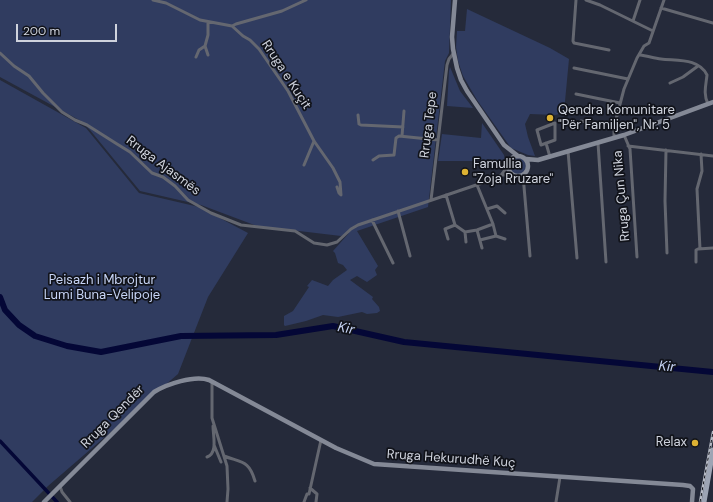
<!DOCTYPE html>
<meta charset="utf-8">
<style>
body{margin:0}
#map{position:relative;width:713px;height:502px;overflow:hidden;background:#252a3a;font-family:"DM Sans",sans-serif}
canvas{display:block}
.scale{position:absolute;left:16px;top:24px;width:101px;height:18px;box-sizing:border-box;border:2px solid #cfd3dd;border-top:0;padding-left:5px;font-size:12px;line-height:14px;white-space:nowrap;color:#cfd3dd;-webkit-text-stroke:3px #11131a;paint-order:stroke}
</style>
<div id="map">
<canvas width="713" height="502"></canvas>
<div class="scale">200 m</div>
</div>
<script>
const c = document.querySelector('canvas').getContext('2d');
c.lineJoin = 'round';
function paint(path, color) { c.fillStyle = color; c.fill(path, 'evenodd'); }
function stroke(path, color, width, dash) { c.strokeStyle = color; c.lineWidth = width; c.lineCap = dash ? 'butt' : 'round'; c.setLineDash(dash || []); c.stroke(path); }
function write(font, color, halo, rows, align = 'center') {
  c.font = font + ' "DM Sans",sans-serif'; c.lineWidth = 3.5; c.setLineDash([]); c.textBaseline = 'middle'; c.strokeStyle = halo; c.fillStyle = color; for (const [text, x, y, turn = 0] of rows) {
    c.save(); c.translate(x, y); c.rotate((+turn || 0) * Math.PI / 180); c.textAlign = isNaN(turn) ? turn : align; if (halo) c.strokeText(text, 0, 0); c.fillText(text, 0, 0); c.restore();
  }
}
paint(new Path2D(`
 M0 0H451L449 53 445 61 428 207 357 231 378 266 375 270 377 275 367 282 357 276 350 280 373 297 372 299 379 307 380 311 377 313 367 314 362 312 338 317 323 315 306 321 285 326 284 325V316L293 311 309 287 307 286 312 280 328 286 333 280 347 270 343 265 338 263 335 253 333 251 349 233 341 236 257 226 201 205 140 191 90 130 81 121 0 77Z
 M467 9 550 48 569 59 564 112 556 115 530 114 525 124 528 137 535 156 528 155 511 148 477 100 463 76 458 61 456 47 457 31H465Z
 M450 67 460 91 473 108 447 106 449 71Z
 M0 80 86 128 139 193 199 207 248 233 208 297 178 374 48 486 32 502H0Z
 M482 123 504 155 505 161H438L442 134 481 138Z
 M510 166a8 8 0 1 1 16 0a8 8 0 1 1-16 0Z`), '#303c60');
stroke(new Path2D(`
 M0 441 57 502`), '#040736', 3.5);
stroke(new Path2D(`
 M0 297 5 310 19 325 35 336 67 346 101 352 181 336 276 335 333 326 404 342 713 372`), '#040736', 6);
stroke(new Path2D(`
 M153 0 166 3 200 20 232 26
 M576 0 573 41 574 43 609 50
 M586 0 600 5 653 31
 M661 8 713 23
 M633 21 640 0
 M232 26 243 36 250 40 259 49 288 91 314 141 333 168 340 182 341 195 339 193 337 187
 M232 26 236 24 282 11 306 0
 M0 53 14 66 29 76 43 93 62 112 75 120 87 125 117 144 130 152 152 173 163 177 175 186 188 200 211 213 241 225 295 231 314 243 327 245 337 242 351 229 358 225 491 180 501 175H513
 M208 55 205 46 208 35V22
 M640 55C647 56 654 58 661 59 677 61 699 58 707 75 706 85 703 94 708 104
 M196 57 199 50 205 46
 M574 68 628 79
 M670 83 683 77 698 66
 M576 94 620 103
 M358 115 359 124 361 125 403 127
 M581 121 614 127
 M555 123V140L541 145 537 130Z
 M624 135 630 149 637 257
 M402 136 404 111
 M614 138V127L624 89 637 58 644 46 649 43 664 0
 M546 143 550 157
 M598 143 606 262
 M628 146 713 156
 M666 150 665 201 667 253
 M568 151 577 258
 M373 160 379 156 394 155 396 138 399 136 438 140
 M304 165 314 141
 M502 174 508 166
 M523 175 530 256
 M446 195 455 225 465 232 477 230 493 224 477 185
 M431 200 447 65 449 59 453 54
 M487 209 497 206 505 213
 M398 211 410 256
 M372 220 393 263
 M477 230 482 248
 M465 232 466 242
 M496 236 505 239
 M448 239 445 229 455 225
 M480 240 496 236 493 224
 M700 249 697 189 702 171 701 154
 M696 262V250L698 249 713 248
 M212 383V418L227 466 228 489 227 502
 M214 445 221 462
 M224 456C242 463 249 460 255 481
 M207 457C218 453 213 436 213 426
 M60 486 62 492 70 502
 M310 488 317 494 316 502
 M304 502 307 494H309L321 440
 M556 502 560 477`), '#646770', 3);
stroke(new Path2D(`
 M455 0 452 37 453 49 457 68 461 80 467 91 504 145 518 156
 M508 166a10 10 0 1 1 20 0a10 10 0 1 1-20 0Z
 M526 159 538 160 624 135 713 102
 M44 502 154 392C167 384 194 375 209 380L336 448 374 464 683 485 690 486 693 489 692 502`), '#848996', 4.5);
stroke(new Path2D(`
 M704 502 713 450`), '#9da4b4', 5);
const rail = new Path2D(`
 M700 502 713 432`);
stroke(rail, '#b5b9c4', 2.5);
stroke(rail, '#11131a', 1, [3]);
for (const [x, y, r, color] of [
 [550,118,4,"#ddb233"],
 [465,172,4,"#ddb233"],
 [695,443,4,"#ddb233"]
]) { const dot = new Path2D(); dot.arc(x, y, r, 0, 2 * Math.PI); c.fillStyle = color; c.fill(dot); stroke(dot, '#11131a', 1.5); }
write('13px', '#cfd3dd', '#11131a', [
 ["Rruga e Kuçit",286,75,57],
 ["Rruga Tepe",429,125,-83],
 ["Rruga Ajasmës",163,166,37],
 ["Rruga Çun Nika",622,196,-95],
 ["Rruga Qendër",113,417,-45],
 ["Rruga Hekurudhë Kuç",451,459,4]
]);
write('13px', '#cfd3dd', '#11131a', [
 ["Qendra Komunitare",558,111],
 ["\"Për Familjen\", Nr. 5",558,126],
 ["Famullia",473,165],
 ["\"Zoja Rruzare\"",473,180],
 ["Relax",687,443,"right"]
], 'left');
write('13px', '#c8d5f6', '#11131a', [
 ["Peisazh i Mbrojtur",102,281],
 ["Lumi Buna-Velipoje",102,296]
]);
write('italic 14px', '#c7d4f5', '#11131a', [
 ["Kir",346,329,11],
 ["Kir",667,367,5]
]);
</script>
